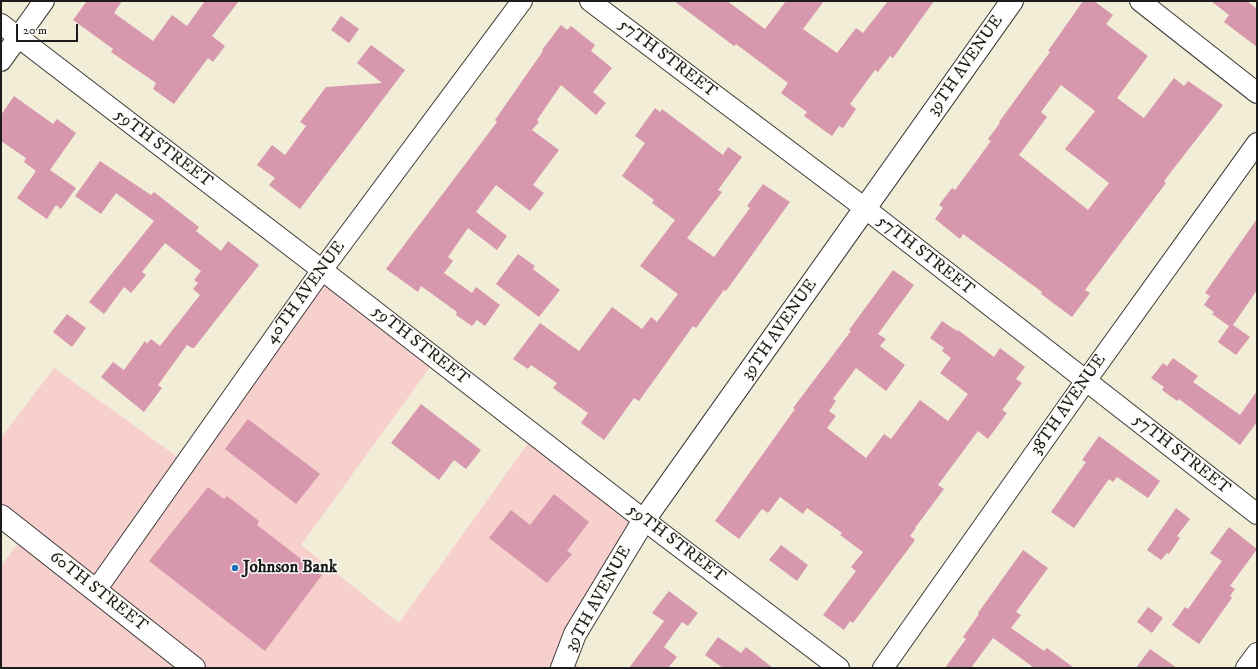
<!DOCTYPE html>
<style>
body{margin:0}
#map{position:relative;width:1258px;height:669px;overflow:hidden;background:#f1edd7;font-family:"IM FELL DW Pica",serif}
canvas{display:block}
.frame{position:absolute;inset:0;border:2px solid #1c1c1c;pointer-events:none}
.scale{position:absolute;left:16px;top:24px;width:62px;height:18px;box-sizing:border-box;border:2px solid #1c1c1c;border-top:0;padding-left:5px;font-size:12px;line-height:14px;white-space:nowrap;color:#1c1c1c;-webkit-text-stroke:3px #fdfcf7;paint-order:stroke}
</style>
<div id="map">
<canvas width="1258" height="669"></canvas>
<div class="frame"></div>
<div class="scale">20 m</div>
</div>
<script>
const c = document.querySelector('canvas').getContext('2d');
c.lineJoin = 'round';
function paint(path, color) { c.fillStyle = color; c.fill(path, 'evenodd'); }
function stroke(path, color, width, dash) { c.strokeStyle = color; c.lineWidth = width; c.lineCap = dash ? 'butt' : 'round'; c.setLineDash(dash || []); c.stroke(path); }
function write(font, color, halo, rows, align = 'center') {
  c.font = font + ' "IM FELL DW Pica",serif'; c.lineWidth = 3; c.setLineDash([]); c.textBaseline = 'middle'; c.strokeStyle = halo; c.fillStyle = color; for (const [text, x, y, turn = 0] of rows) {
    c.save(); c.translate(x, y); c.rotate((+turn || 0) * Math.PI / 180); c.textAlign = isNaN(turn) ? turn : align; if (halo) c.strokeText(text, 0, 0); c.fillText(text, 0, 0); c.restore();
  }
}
paint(new Path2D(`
 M322 270 436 359 301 545 399 623 534 435 644 520 566 656 581 668H1V566L25 535 1 516V438L54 368 186 463Z`), '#f7d0ce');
paint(new Path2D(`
 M87 1H122L114 13 153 41 172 15 187 26 205 1H239L212 36 225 46 213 62 208 58 174 104 153 89 156 83 111 52 113 49 73 20Z
 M674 1H727L765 29 786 1H824L803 29 837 53 856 28 863 33 888 1H934L893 58 890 56 878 72 875 70 850 104 856 109 843 128 839 126 832 136 804 116 807 112 781 93 788 83 736 44 734 46Z
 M1083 1H1094L1113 15 1106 24 1148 56 1117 98 1144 118 1174 78 1184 86 1188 81 1223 105 1164 181 1166 183 1085 290 1090 293 1072 317 1041 294 1042 292 963 234 960 239 935 219 943 208 939 205 952 188 955 190 991 141 988 139 1000 123 999 122 1050 52 1048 51ZM1061 85 1095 111 1065 149 1109 183 1088 210 1019 155 1047 117 1041 112Z
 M1211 1H1247L1257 9V47L1224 22 1229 15Z
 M341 16 359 29 349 43 331 30Z
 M561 25 567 30 571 26 595 45 591 51 612 68 593 92 606 103 596 115 561 85 537 120 539 122 532 130 559 150 533 185 544 193 530 211 496 185 476 212 507 236 497 250 468 228 448 257 453 261 444 273 472 293 476 287 500 305 485 326 477 320 472 326 456 315 457 312 421 286 418 292 386 269 497 122 495 120 543 51 542 50Z
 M371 45 405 70 300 209 269 185 275 178 257 165 272 145 285 155 306 126 300 122 326 87 382 83 357 63Z
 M14 96 53 124 57 119 76 133 50 170 76 188 61 209 56 205 47 219 17 198 36 171 24 162 26 158 1 141V115Z
 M655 108 660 112 662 109 723 155 728 147 742 157 718 190 722 192 687 238 714 257 750 208 747 206 763 184 790 202 726 291 724 290 696 328 693 326 639 401 634 398 604 440 581 423 588 413 553 388 557 383 531 365 528 369 513 359 540 323 579 351 612 307 642 329 651 317 657 322 678 294 640 266 675 220 652 203 654 200 622 176 645 143 635 136Z
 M100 161 151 195 154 192 199 227 196 231 221 251 228 241 259 265 194 348H192L187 345 158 385 162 388 144 412 101 377 113 362 124 370 145 341 147 344 151 339 160 346 200 295 193 289 198 283 194 280 201 271 165 243 142 272 146 275 131 293 124 287 104 314 89 302 154 221 116 193 101 214 75 196Z
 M1257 219V290L1233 325 1250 337 1236 355 1218 342 1229 326 1212 314 1214 312 1204 305 1210 296 1205 293Z
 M518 254 535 266 533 269 560 290 539 317 496 284Z
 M893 270 914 285 878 334 886 339 880 346 905 365 886 391 856 368 833 399 836 401 829 411 836 416 827 428 866 458 884 434 891 439 920 400 948 421 968 394 940 373 951 358 942 351 944 348 930 338 942 321 957 331 958 330 994 357 1000 348 1025 367 1016 379 1022 383 1002 410 1007 413 988 439 978 431 938 485 944 489 915 528H916L910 536 915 540 853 623 850 621 844 630 823 615 856 571 851 567 863 552 840 535 842 533 807 508 803 514 780 497 768 513 762 509 739 539 715 521 795 409 793 408 851 331 849 330Z
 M67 314 86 328 72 347 53 332Z
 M1173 358 1198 376 1193 382 1240 415 1257 391V422L1240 445 1179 399 1177 401 1162 390 1164 387 1151 378 1163 363 1167 366Z
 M421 404 481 450 466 469 454 460 439 480 391 443Z
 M248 419 320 474 296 504 225 449Z
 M1099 436 1160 481 1148 498 1117 477 1113 482 1109 479 1074 528 1051 512 1086 462 1082 460Z
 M208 487 224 499 227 496 259 521 257 525 322 575 265 651 149 561Z
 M554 494 589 522 567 551 572 554 547 583 489 538 511 510 530 525Z
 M1176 508 1190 519 1177 536 1180 538 1169 554 1167 553 1161 560 1147 550Z
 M1229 527 1257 549 1230 586 1235 589 1230 596 1232 598 1199 644 1172 625 1185 607 1188 609 1222 561 1210 553Z
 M781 545 808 565 797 581 769 560Z
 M1023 550 1048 568 1016 612 1021 615 1011 628 1044 651 1047 648 1074 668H1032L1033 667 993 638 971 668H945L966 639 963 637 979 614 978 613Z
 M669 591 698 613 688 626 682 622 664 647 677 657 668 668H629L664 621 652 613Z
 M1148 607 1163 618 1152 633 1137 622Z
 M718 637 741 653 746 647 773 668H723L705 655Z
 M1150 649 1177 668H1136Z`), '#d797ad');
const minor = new Path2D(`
 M590 1 866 209 1257 514
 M1140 1 1257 93
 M1 24 322 270 644 520 839 668
 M1 61 44 1
 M96 590 322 270 522 1
 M883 668 1085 382 1257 143
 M1246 668 1257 653`);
const tertiary = new Path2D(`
 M1 516 194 668`);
const secondary = new Path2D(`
 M562 668 575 634 644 520 1012 1`);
stroke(minor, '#3c3b38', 22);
stroke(tertiary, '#3c3b38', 24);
stroke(secondary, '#3c3b38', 24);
stroke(minor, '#fff', 20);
stroke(tertiary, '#fff', 22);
stroke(secondary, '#fff', 22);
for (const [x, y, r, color] of [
 [235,568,4,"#1f6fb2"]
]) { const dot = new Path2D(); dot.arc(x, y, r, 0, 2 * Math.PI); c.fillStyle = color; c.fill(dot); stroke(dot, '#fdfcf7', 1.5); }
write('17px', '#1c1c1c', '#fdfcf7', [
 ["57TH STREET",667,59,37],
 ["39TH AVENUE",966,66,-55],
 ["59TH STREET",163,149,37],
 ["57TH STREET",925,256,38],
 ["40TH AVENUE",306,293,-54],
 ["39TH AVENUE",780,330,-55],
 ["59TH STREET",420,346,38],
 ["38TH AVENUE",1069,405,-55],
 ["57TH STREET",1181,455,38],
 ["59TH STREET",676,544,37],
 ["60TH STREET",98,592,38],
 ["39TH AVENUE",599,599,-61]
]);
write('bold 17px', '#1c1c1c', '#fdfcf7', [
 ["Johnson Bank",243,568]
], 'left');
</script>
